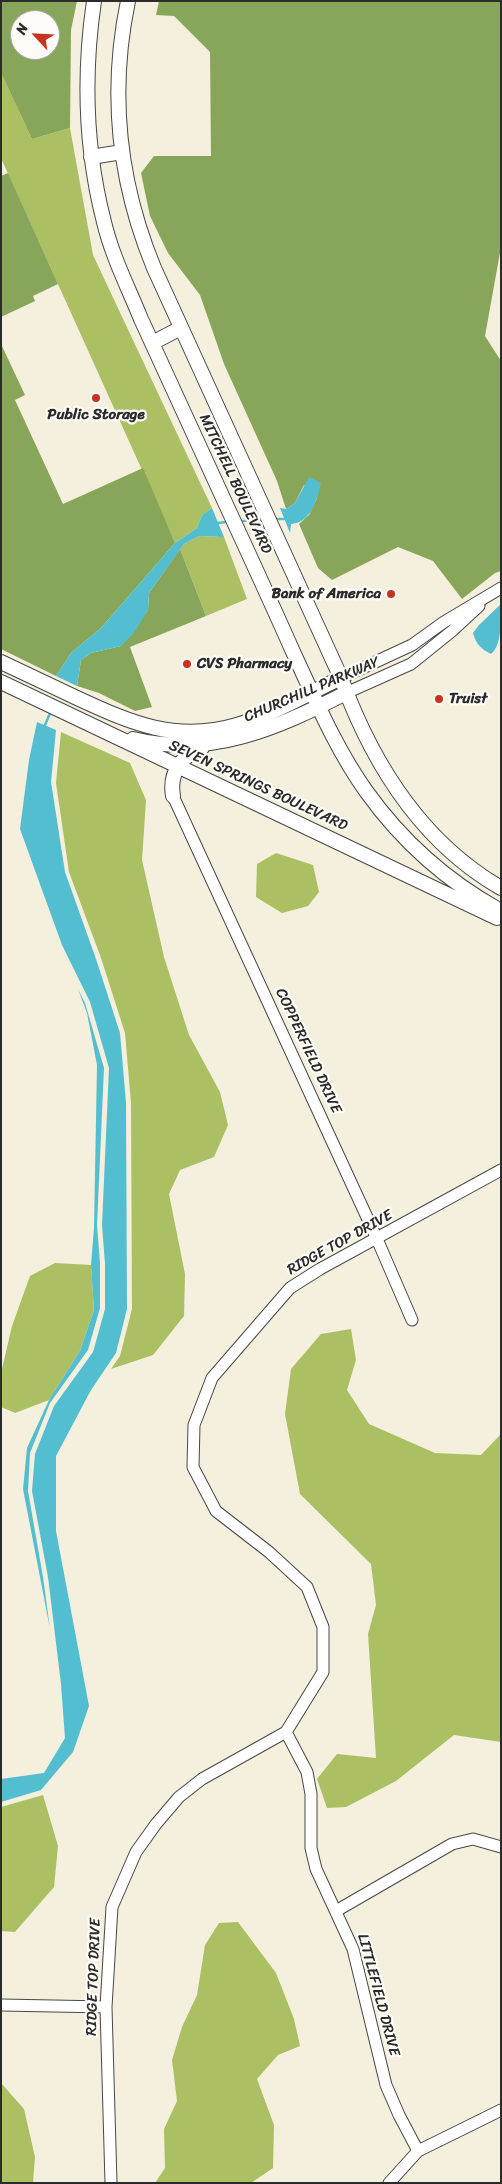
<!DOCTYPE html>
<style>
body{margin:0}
#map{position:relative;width:502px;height:2184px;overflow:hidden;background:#f5efdd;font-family:Sriracha,sans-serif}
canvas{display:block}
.frame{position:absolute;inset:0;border:2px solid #2b2b2b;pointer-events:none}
.north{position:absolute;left:10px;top:10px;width:50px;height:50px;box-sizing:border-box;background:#fdfcf7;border:1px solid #a9a8a5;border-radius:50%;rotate:295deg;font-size:14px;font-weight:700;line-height:20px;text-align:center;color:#2b2b2b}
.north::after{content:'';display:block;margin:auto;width:18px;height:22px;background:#c8321e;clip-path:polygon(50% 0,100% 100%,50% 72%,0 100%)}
</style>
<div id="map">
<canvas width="502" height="2184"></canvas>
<div class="frame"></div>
<div class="north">N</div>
</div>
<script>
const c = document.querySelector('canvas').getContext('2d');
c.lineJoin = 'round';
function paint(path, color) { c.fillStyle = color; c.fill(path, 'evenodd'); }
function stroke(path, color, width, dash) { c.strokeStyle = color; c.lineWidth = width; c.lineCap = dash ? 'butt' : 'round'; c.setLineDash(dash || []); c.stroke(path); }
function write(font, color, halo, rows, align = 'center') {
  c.font = font + ' Sriracha,sans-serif'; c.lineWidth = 4.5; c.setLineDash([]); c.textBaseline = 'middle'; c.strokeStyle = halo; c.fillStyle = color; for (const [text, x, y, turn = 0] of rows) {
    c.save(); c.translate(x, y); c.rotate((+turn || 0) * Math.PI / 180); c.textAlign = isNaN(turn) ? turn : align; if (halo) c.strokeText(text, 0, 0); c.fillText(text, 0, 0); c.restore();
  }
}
paint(new Path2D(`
 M1 73 32 139 70 128 93 255 212 508 202 515 197 528 175 543 1 158Z
 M199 536 224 537 247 599 206 616 180 549 184 544Z
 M61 732 130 763 146 800 142 860 164 957 189 1035 220 1092 228 1125 214 1157 180 1170 169 1194 185 1274 184 1316 153 1355 111 1369 120 1356 132 1309 131 1103 125 1033 101 958 69 872 56 783Z
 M276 853 313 865 319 892 308 906 282 913 256 897 257 864Z
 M55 1263 91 1265 94 1310 80 1351 49 1400 15 1413 1 1407 2 1369 12 1326 30 1276Z
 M351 1329 356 1360 347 1390 369 1424 435 1453 481 1455 501 1434V1742L454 1735 396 1781 346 1807 327 1808 317 1779 337 1754 376 1758 368 1634 376 1605 371 1564 300 1494 285 1414 291 1369 321 1334Z
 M43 1795 58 1846 54 1887 15 1932 1 1931V1807Z
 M238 1922 276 1973 294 2019 300 2046 278 2055 257 2079 274 2125 273 2168 251 2183H155L165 2168 164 2129 177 2101 172 2060 182 2027 197 1995 205 1945 219 1923Z
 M1 2083 24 2109 35 2157 33 2183H1Z`), '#abbf63');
paint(new Path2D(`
 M1 1H77L71 30 70 128 32 139 1 73ZM20 20H50V50H20Z
 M159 1H501V247L485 336 501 361V571L495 573 462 599 433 561 398 547 332 580 318 568 299 524 309 515 317 498 304 485 295 503 286 509 277 481 224 364 200 295 168 253 150 216 141 173 154 156H211L210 52 174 16 156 15Z
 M8 173 58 284 33 296 35 301 1 317V176Z
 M1 344 25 395 15 400 63 504 143 468 175 543 101 628 71 653 56 676 1 649Z
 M180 549 206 616 130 647 152 707 135 711 99 693 77 686 81 660 91 653 121 646 148 610 149 593Z`), '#88a659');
paint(new Path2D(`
 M309 477 321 483C317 500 311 523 291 524L290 533 280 508 286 509 295 503Z
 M212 508 224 537 199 536 184 544 149 593 148 610 134 633 121 646 91 653 81 660 77 686 56 676 71 653 101 628 175 543 197 528 202 515Z
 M501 604C501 620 502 646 491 654 481 649 476 644 473 633L479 625Z
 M37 722 56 730 51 782 65 872 96 959 120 1033 126 1103 127 1309 116 1353 91 1390 56 1456V1531L89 1706 73 1752 41 1790 1 1802V1779L44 1773 65 1738 61 1684 48 1577 32 1491 35 1454 54 1406 93 1352 105 1309V1264L102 1225 109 1068 90 1002 62 945 20 829 29 760Z
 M78 989 85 1003 104 1068 97 1225 100 1263V1308L88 1350 50 1403 30 1453 28 1491 43 1577 50 1629 23 1489 27 1448 49 1400 80 1351 94 1310 91 1265 94 1228 97 1065 87 1013Z`), '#53bed0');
stroke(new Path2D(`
 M277 519H284
 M242 521 261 520
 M218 523 226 522
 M45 725 51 711`), '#53bed0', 2.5);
const minor = new Path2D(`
 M341 678 412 645 444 622 501 588
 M346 693 411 664 452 631 479 606
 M173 796 377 1239 412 1320
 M286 1732 307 1772 311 1794V1848L316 1869 353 1949 386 2085 399 2115 418 2151
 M336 1911 452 1844 473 1839 501 1847
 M1 2005 106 2007
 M111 2183 106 2007 112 1907 136 1852 156 1824 179 1797 202 1779 286 1732 323 1672V1627L307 1587 269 1552 216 1511 193 1467 194 1425 212 1378 290 1288 320 1269 501 1170
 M389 2183 418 2151 501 2110`);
const major = new Path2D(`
 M94 1C83 76 85 148 104 222 112 256 128 287 141 319 168 379 196 438 223 498 247 550 271 602 294 654 316 701 336 749 366 791 401 840 448 882 501 911
 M128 1C109 92 119 183 154 268L341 678C372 763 421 842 501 888
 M91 157 122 152
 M152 343 181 328
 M1 662C26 674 52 686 77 698 131 723 176 743 237 725 273 714 307 694 341 678
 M1 682 497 918
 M133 739C211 758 278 728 346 693
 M173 796C169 773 181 756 202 748`);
stroke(minor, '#494846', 13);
stroke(major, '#494846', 16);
stroke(minor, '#fff', 11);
stroke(major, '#fff', 14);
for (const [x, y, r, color] of [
 [96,398,5,"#c8321e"],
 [391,594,5,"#c8321e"],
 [187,664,5,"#c8321e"],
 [439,699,5,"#c8321e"]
]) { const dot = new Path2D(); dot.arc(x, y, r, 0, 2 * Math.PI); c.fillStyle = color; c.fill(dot); stroke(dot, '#fdfcf7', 2); }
write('bold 15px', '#2b2b2b', '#fdfcf7', [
 ["Public Storage",96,415,"center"],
 ["Bank of America",381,594,"right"],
 ["CVS Pharmacy",197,664],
 ["Truist",449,699]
], 'left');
write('15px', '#2b2b2b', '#fdfcf7', [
 ["MITCHELL BOULEVARD",235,484,65],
 ["CHURCHILL PARKWAY",312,690,-23],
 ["SEVEN SPRINGS BOULEVARD",258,786,25],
 ["COPPERFIELD DRIVE",308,1051,65],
 ["RIDGE TOP DRIVE",340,1243,-29],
 ["RIDGE TOP DRIVE",94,1977,-88],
 ["LITTLEFIELD DRIVE",378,1995,75]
]);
</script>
